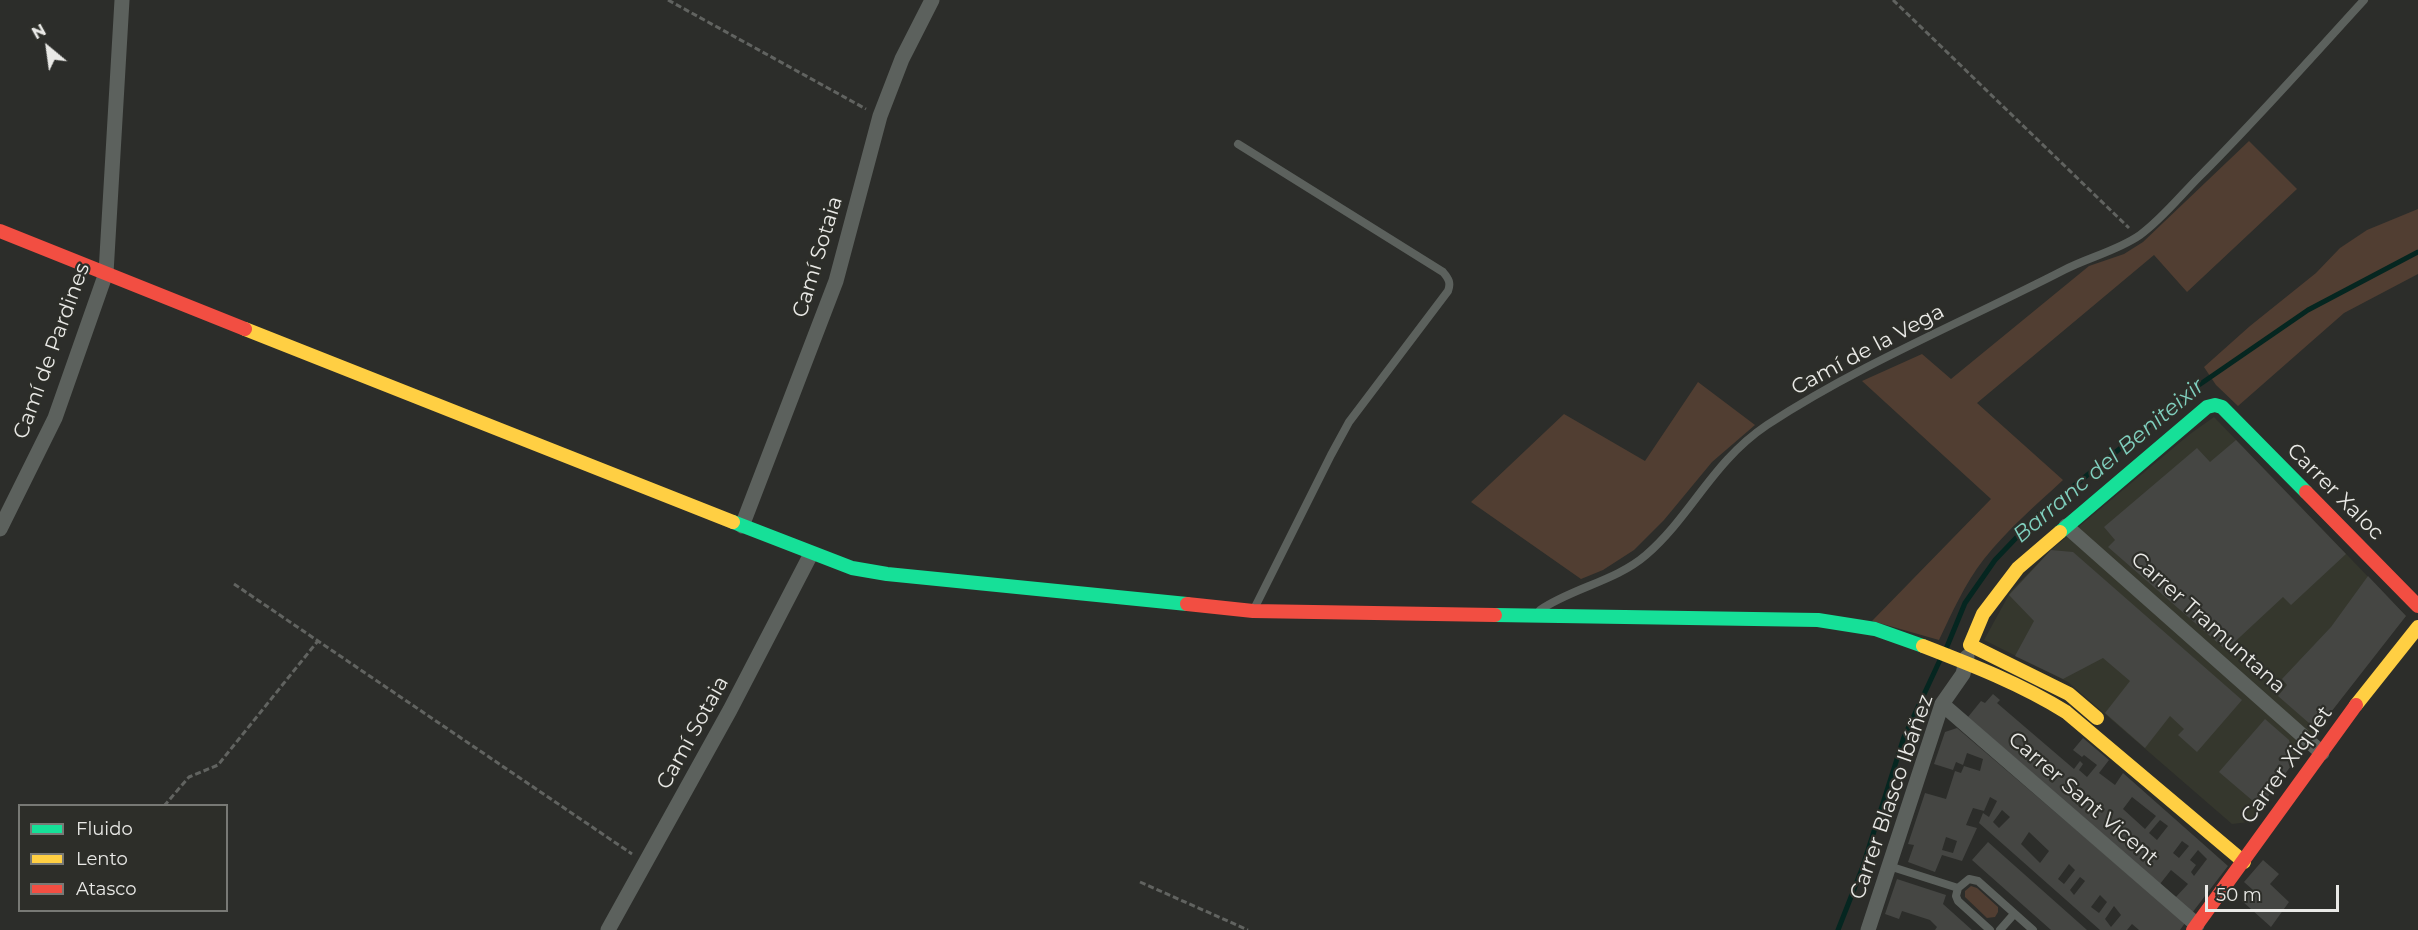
<!DOCTYPE html>
<meta charset="utf-8">
<style>
body{margin:0}
#map{position:relative;width:2418px;height:930px;overflow:hidden;background:#2c2d2a;font-family:Montserrat,sans-serif}
canvas{display:block}
.legend{position:absolute;left:18px;top:804px;width:210px;height:108px;box-sizing:border-box;background:#2d2e29;border:2px solid #787975;margin:0;padding:8px 10px;list-style:none;font-size:18px;color:#e9e9e6}
.legend li{display:flex;align-items:center;gap:12px;height:30px}
.legend b{width:30px;border:2px solid #787975}
.north{position:absolute;left:18px;top:18px;width:60px;height:60px;-webkit-text-stroke:4px #2d2e29;paint-order:stroke;rotate:331deg;font-size:16px;font-weight:700;line-height:24px;text-align:center;color:#e9e9e6}
.north::after{content:'';display:block;margin:auto;width:21px;height:27px;background:#e9e9e6;clip-path:polygon(50% 0,100% 100%,50% 72%,0 100%)}
.scale{position:absolute;left:2205px;top:885px;width:134px;height:27px;box-sizing:border-box;border:3px solid #e9e9e6;border-top:0;padding-left:8px;font-size:18px;line-height:21px;white-space:nowrap;color:#e9e9e6;-webkit-text-stroke:4px #2d2e29;paint-order:stroke}
</style>
<div id="map">
<canvas width="2418" height="930"></canvas>
<ul class="legend">
<li><b style="height:8px;background:#16e098"></b>Fluido</li>
<li><b style="height:8px;background:#ffcf43"></b>Lento</li>
<li><b style="height:8px;background:#f24e42"></b>Atasco</li>
</ul>
<div class="north">N</div>
<div class="scale">50 m</div>
</div>
<script>
const c = document.querySelector('canvas').getContext('2d');
c.lineJoin = 'round';
function paint(path, color) { c.fillStyle = color; c.fill(path, 'evenodd'); }
function stroke(path, color, width, dash) { c.strokeStyle = color; c.lineWidth = width; c.lineCap = dash ? 'butt' : 'round'; c.setLineDash(dash || []); c.stroke(path); }
function write(font, color, halo, rows, align = 'center') {
  c.font = font + ' Montserrat,sans-serif'; c.lineWidth = 4.5; c.setLineDash([]); c.textBaseline = 'middle'; c.strokeStyle = halo; c.fillStyle = color; for (const [text, x, y, turn = 0] of rows) {
    c.save(); c.translate(x, y); c.rotate((+turn || 0) * Math.PI / 180); c.textAlign = isNaN(turn) ? turn : align; if (halo) c.strokeText(text, 0, 0); c.fillText(text, 0, 0); c.restore();
  }
}
paint(new Path2D(`
 M2214 417 2406 616 2369 661 2249 822 2232 824 2068 682 1984 640 2011 591 2051 550 2190 434Z`), '#35372d');
paint(new Path2D(`
 M2249 141 2297 189 2187 292 2154 255 1977 403 2063 480C2036 505 2007 530 1984 559 1965 583 1952 613 1939 640L1872 621 1991 499 1862 381 1922 354 1951 379 2089 266 2124 254 2143 242Z
 M2418 209V274L2344 313 2238 406 2216 385 2204 367 2250 326 2316 273 2340 248 2367 230Z
 M1698 382 1755 425 1712 462 1664 520 1634 550 1603 570 1581 579 1471 502 1564 414 1645 461Z
 M1971 886 1977 888 1998 907V912L1995 917 1987 918 1965 897V891Z`), '#513e32');
stroke(new Path2D(`
 M1946 649 1965 603 1995 560 2038 515 2196 387 2308 310 2418 252
 M1838 930 1862 869 1904 737 1940 660`), '#052620', 5);
paint(new Path2D(`
 M2236 440 2346 554 2291 605 2283 597 2226 650 2108 547 2115 540 2104 527 2197 448 2210 462Z
 M2051 550 2073 552 2242 700 2197 752 2178 735 2184 729 2170 716 2145 748 2105 713 2130 681 2103 658 2063 679 2015 656 2034 621 2009 595Z
 M2368 576 2406 616 2317 730 2278 696 2287 685 2282 679 2331 627Z
 M1993 694 2000 700 1997 703 2074 769 2080 761 2083 764 2079 770 2087 777 2097 765 2084 755 2082 757 2073 750 2083 738 2109 760 2099 773 2115 785 2123 773 2228 866 2192 913 2175 898 2188 884 2171 870 2160 884 1968 717 1981 701 1985 703ZM2132 797 2156 816 2145 829 2123 809ZM2160 820 2168 826 2157 840 2149 833ZM2182 841 2189 846 2179 858 2173 853ZM2198 850 2207 859 2194 876 2191 872 2196 865 2190 860Z
 M2265 719 2289 740 2294 762 2260 807 2219 772Z
 M1957 728 2185 923 2180 930H2139L2132 924 2127 930H2100L1979 823 1983 813 1989 817 1997 801 1990 797 1984 811 1973 808 1966 825 1977 828 1962 861 1942 855 1935 872 1908 862 1914 845 1908 844 1925 793 1946 799 1955 771 1961 773 1964 766 1980 771 1983 759 1967 753 1963 765 1956 762 1953 770 1934 764 1945 732ZM2002 810 2010 817 1999 828 1993 822ZM2029 832 2049 851 2040 863 2021 844ZM1946 837 1957 841 1953 853 1942 850ZM2069 864 2075 870 2064 884 2058 879ZM2080 877 2085 881 2074 895 2070 890ZM2100 895 2107 902 2099 913 2091 907ZM2114 906 2121 915 2111 927 2105 919Z
 M1988 842 2087 930H2051L1972 860Z
 M2263 860 2279 874 2270 884 2289 902 2271 927 2242 901 2253 890 2244 882Z
 M1897 879 1946 895 1943 904 1972 930H1935L1937 927 1930 920 1902 911 1899 919 1885 914Z`), '#454643');
stroke(new Path2D(`
 M668 0 866 109
 M1893 0 2129 228
 M234 584 632 854
 M164 806 189 777 218 765 317 642
 M1140 882 1248 930`), '#616360', 3, [6, 3]);
stroke(new Path2D(`
 M1238 144 1443 272C1449 279 1451 283 1448 291L1349 422 1331 455 1254 609
 M1540 610C1572 588 1616 581 1646 555 1692 515 1712 462 1767 425 1860 364 1965 321 2064 270 2089 257 2117 251 2140 235 2162 219 2181 195 2200 176 2257 119 2310 59 2364 0
 M1889 866 1958 888 1956 896 1958 901 1990 930
 M1958 888 1969 879 1978 881 2033 930
 M2000 930 2014 914`), '#5c615d', 8);
stroke(new Path2D(`
 M742 526 836 281 880 116 902 59 932 0
 M2066 526 2322 753
 M0 529 55 418 106 273 122 0
 M1942 704 2197 925
 M608 930 730 710 811 554
 M1868 930 1942 704 1963 674 1967 657`), '#5c615d', 15);
stroke(new Path2D(`
 M733 522 852 568 887 574 1187 604
 M2060 532 2207 407 2215 405 2222 407 2306 492
 M1495 615 1818 620 1875 629 1923 646`), '#16e098', 14);
stroke(new Path2D(`
 M245 329 733 522
 M2060 532 2018 568 1983 614 1970 645 2069 694 2097 718
 M1923 646C1972 665 2021 684 2066 712L2244 862
 M2356 705 2418 627`), '#ffcf43', 14);
stroke(new Path2D(`
 M0 231 245 329
 M2306 492 2418 606
 M1187 604 1253 611 1495 615
 M2193 930 2356 705`), '#f24e42', 14);
write('21px', '#e9e9e6', '#2d2e29', [
 ["Camí Sotaia",818,257,-73],
 ["Camí de la Vega",1868,350,-28],
 ["Camí de Pardines",52,351,-70],
 ["Carrer Xaloc",2335,492,45],
 ["Carrer Tramuntana",2208,623,42],
 ["Camí Sotaia",693,733,-61],
 ["Carrer Xiquet",2287,765,-54],
 ["Carrer Blasco Ibáñez",1892,797,-71],
 ["Carrer Sant Vicent",2083,799,41]
]);
write('italic 22px', '#80d0bf', '#2d2e29', [
 ["Barranc del Beniteixir",2109,461,-40]
]);
</script>
